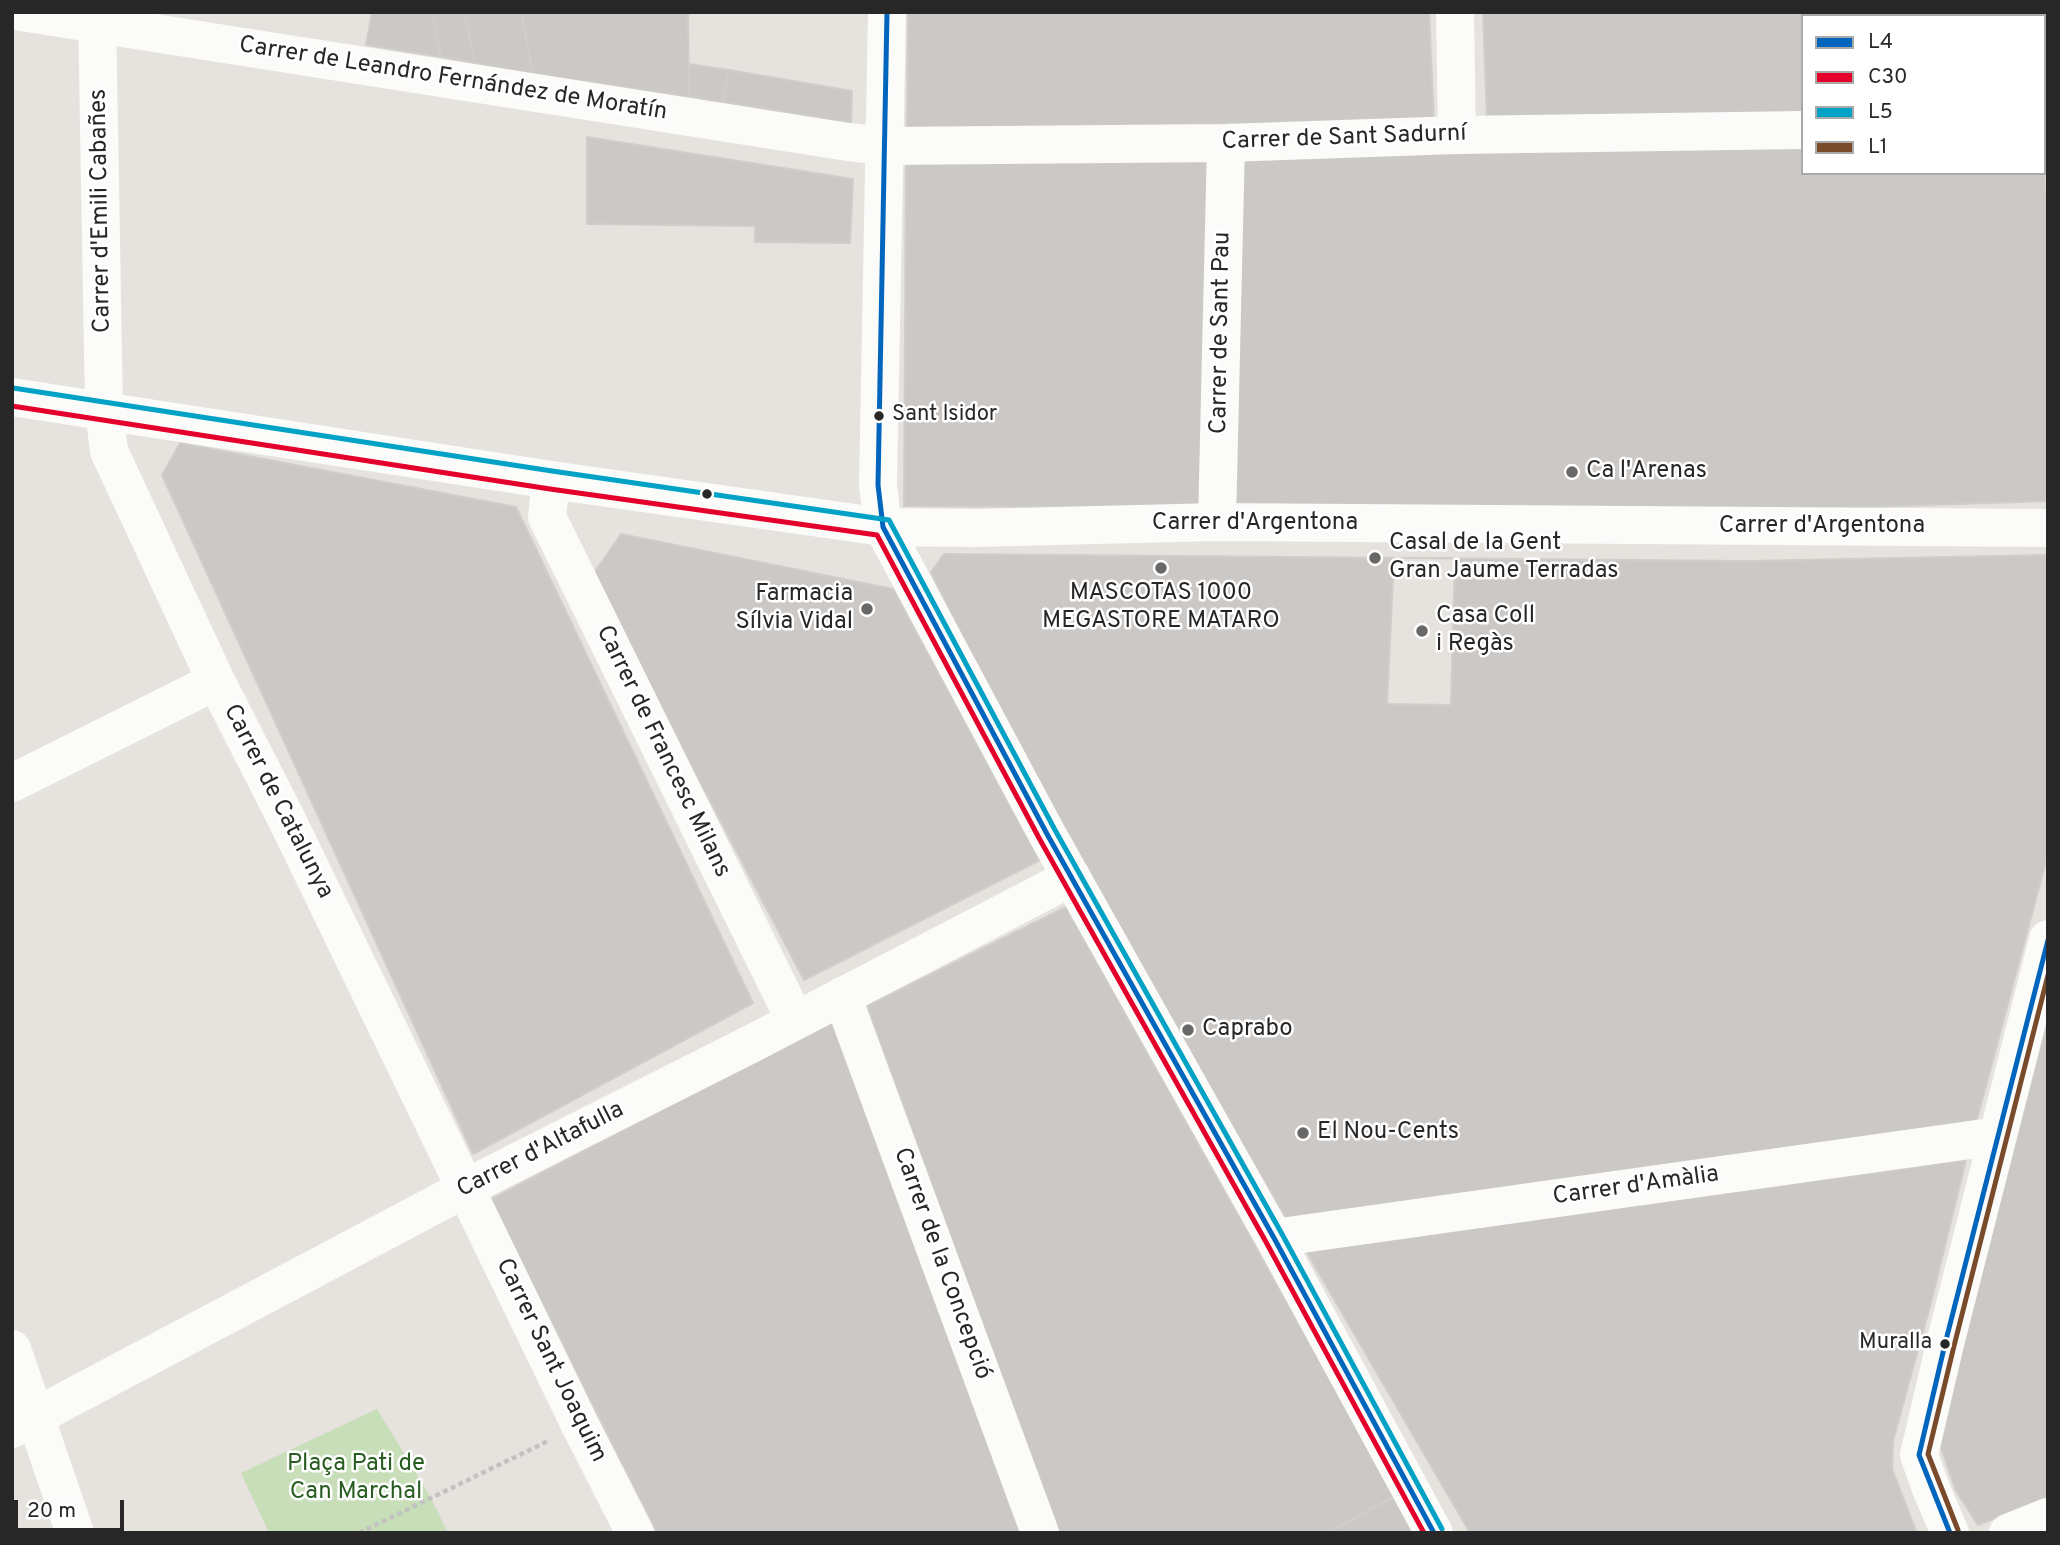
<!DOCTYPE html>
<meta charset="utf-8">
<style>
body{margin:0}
#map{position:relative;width:2060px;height:1545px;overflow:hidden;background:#e6e2de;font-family:Overpass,sans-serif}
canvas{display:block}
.frame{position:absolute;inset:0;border:14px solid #272727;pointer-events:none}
.legend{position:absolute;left:1801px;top:14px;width:245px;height:161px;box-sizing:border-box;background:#fff;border:2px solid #a9a9a9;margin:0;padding:9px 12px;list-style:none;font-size:21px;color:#272727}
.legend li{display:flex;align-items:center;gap:14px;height:35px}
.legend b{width:35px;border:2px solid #a9a9a9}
.scale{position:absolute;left:14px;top:1500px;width:110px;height:32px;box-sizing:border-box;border:4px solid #272727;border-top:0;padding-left:9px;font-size:21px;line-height:24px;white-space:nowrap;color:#272727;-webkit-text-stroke:5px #fff;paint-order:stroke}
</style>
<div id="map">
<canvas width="2060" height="1545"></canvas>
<div class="frame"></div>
<ul class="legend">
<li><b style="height:9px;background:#0065bd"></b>L4</li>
<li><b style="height:9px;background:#e4002b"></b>C30</li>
<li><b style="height:9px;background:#02a2c6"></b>L5</li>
<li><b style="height:9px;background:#7a4b2a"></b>L1</li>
</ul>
<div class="scale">20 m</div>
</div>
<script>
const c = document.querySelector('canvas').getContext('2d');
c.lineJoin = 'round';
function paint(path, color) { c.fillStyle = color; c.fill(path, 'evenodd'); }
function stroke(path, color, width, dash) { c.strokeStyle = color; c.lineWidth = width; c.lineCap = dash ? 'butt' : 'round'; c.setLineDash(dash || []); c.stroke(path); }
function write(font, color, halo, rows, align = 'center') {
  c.font = font + ' Overpass,sans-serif'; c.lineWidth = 5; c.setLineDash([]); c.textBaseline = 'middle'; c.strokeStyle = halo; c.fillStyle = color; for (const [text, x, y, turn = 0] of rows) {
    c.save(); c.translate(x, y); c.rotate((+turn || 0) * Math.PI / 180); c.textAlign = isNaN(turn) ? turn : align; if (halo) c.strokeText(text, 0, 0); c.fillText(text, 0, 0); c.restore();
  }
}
paint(new Path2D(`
 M377 1409 431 1498 448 1533H269L241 1473Z`), '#c7deb9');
const building = new Path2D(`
 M372 12H432L441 57 366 45Z
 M432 12H464L475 63 441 57Z
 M464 12H521L533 74 475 63Z
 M521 12H688L689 97 533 74Z
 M908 12H1429L1434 122 907 128Z
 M1483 12H2012L2013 16H1803V113L1487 120Z
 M689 64 729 70 722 102 689 97Z
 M729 70 852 91 851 123 722 102Z
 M587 137 853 179 850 243 755 242V226L587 224Z
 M1803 143V173L2044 172 2048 205V501L1750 511 1227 508 1238 154Z
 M906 155 1214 156 1200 508 904 506Z
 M180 443 516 507 753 1003 473 1154 162 475Z
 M621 534 893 589 1040 860 804 980 592 576Z
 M944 554 1748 561 2048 555V854L1975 1127 1287 1220 1138 966 980 674 931 572Z
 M1394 558H1455L1451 705 1387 704Z
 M1066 907 1395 1496 1327 1533H1057L867 1006Z
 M837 1018 1026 1533H657L490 1200Z
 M2048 1018V1497L1978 1525 1956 1491 1940 1445 1963 1335Z
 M1966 1160 1932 1299 1893 1441 1892 1469 1917 1533H1470L1306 1251Z
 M1395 1496 1415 1533H1327Z`);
paint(building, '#cbc8c5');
stroke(building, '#d1ceca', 2);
stroke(new Path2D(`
 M359 1533 548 1441`), '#c2c2c2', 4.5, [5, 3.5]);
stroke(new Path2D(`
 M21 12 848 142 886 146 1226 143 1457 135 1803 130
 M97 12 104 410 109 451 216 681 287 820 580 1425 635 1533
 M887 12 878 485 883 527 1047 834 1274 1238 1434 1533
 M1455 12 1457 135
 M2044 20 2048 45
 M2044 126H2048
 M12 397 551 480 883 527 976 528 1217 522 2048 528
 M551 480 547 517 795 1020
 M1217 522 1226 143
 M12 783 216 681
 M842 996 1040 1533
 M1274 1238 1998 1136
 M12 1349 75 1533
 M12 1429 491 1175 751 1044 1053 887 1071 876
 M1950 1533 1932 1491 1919 1455 1945 1344 2048 939
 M2008 1533 2048 1517`), '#fbfbfa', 38);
stroke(new Path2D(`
 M887 12 878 485 883 527 1047 834 1274 1238 1434 1533
 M1950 1533 1919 1455 1945 1344 2048 940`), '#0065bd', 5);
stroke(new Path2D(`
 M12 406 550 489 877 535 1039 838 1266 1242 1424 1533`), '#e4002b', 5);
stroke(new Path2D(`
 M13 388 552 471 889 520 1055 830 1282 1234 1442 1529`), '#02a2c6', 5);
stroke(new Path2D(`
 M1958 1530 1928 1454 1954 1346 2048 975`), '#7a4b2a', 5);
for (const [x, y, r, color] of [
 [879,416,6,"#272727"],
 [1572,472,7,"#6a6867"],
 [707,494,6,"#272727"],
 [1375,558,7,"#6a6867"],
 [1161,568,7,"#6a6867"],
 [867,609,7,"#6a6867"],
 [1422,631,7,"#6a6867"],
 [1188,1030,7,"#6a6867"],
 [1303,1133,7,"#6a6867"],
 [1945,1344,6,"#272727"]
]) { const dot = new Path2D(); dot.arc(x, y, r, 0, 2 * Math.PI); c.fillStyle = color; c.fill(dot); stroke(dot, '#fff', 2.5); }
write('22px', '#272727', '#fff', [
 ["Sant Isidor",892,416],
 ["Muralla",1932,1344,"right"]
], 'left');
write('24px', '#272727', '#fff', [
 ["Carrer de Leandro Fernández de Moratín",453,80,9],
 ["Carrer de Sant Sadurní",1344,139,-2],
 ["Carrer d'Emili Cabañes",102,211,-91],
 ["Carrer de Sant Pau",1222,333,-89],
 ["Carrer d'Argentona",1255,524],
 ["Carrer d'Argentona",1822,527],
 ["Carrer de Francesc Milans",662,752,64],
 ["Carrer de Catalunya",277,802,63],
 ["Carrer d'Altafulla",541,1151,-27],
 ["Carrer d'Amàlia",1636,1187,-8],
 ["Carrer de la Concepció",941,1264,70],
 ["Carrer Sant Joaquim",550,1361,64]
]);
write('24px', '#272727', '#fff', [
 ["Ca l'Arenas",1586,472],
 ["Casal de la Gent",1389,544],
 ["Gran Jaume Terradas",1389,572],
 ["MASCOTAS 1000",1161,594,"center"],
 ["MEGASTORE MATARO",1161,622,"center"],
 ["Farmacia",853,595,"right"],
 ["Sílvia Vidal",853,623,"right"],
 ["Casa Coll",1436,617],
 ["i Regàs",1436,645],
 ["Caprabo",1202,1030],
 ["El Nou-Cents",1317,1133]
], 'left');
write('24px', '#285c20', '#fff', [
 ["Plaça Pati de",356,1465],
 ["Can Marchal",356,1493]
]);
</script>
